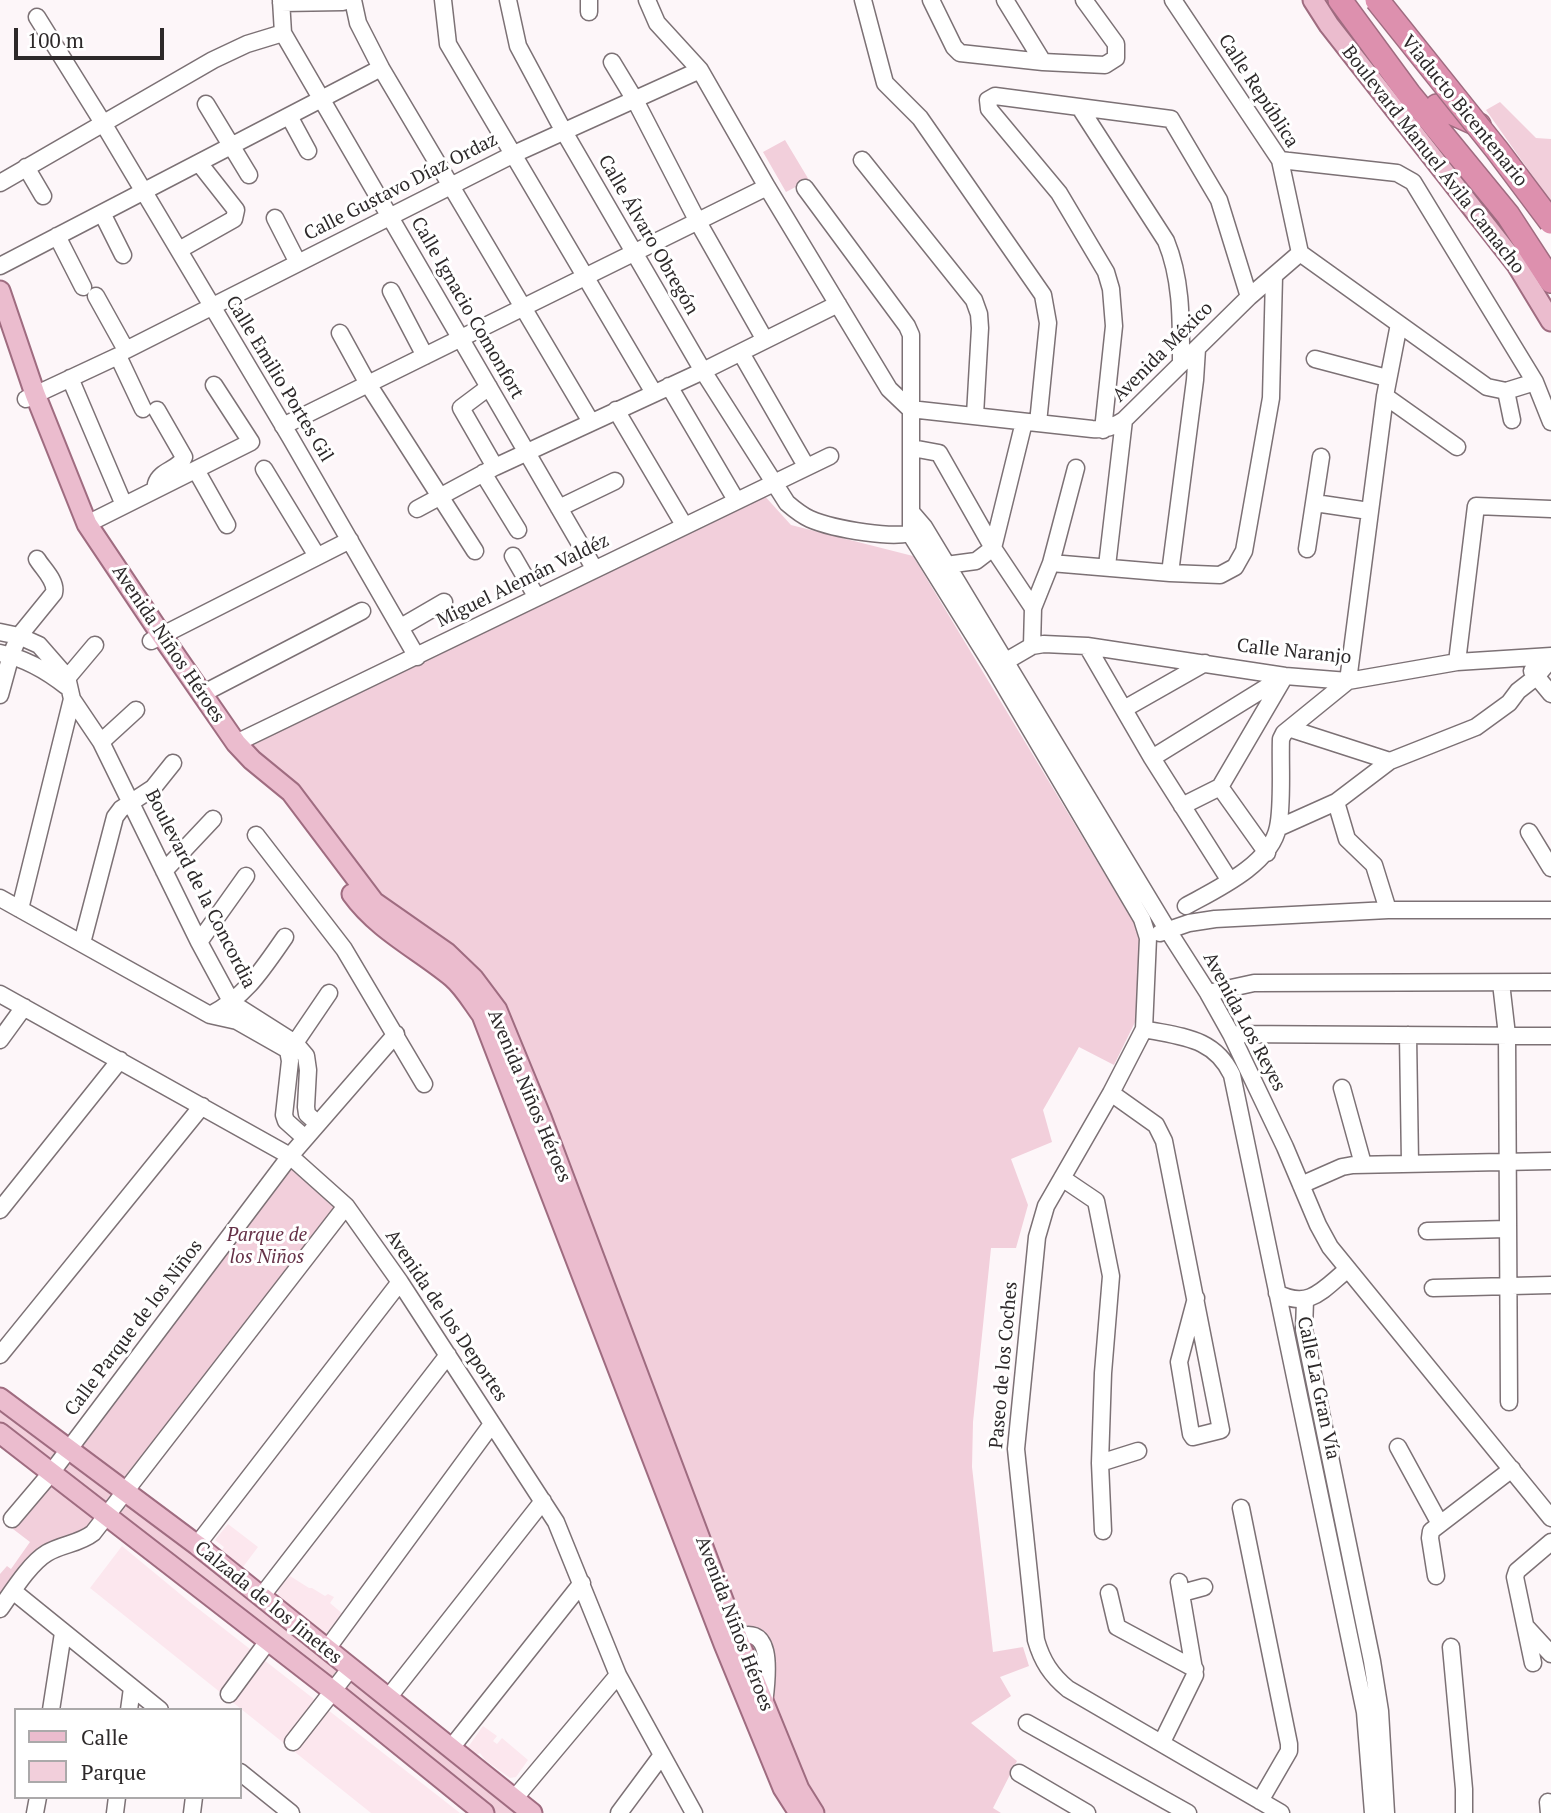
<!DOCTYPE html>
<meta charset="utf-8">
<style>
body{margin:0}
#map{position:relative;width:1551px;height:1813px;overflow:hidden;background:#fdf6f9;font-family:"PT Serif",serif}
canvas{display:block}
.legend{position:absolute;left:14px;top:1708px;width:228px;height:91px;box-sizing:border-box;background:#fff;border:2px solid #aba9aa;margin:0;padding:9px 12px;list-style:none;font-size:21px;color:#2d292a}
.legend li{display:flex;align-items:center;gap:14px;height:35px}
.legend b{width:35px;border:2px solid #aba9aa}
.scale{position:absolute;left:14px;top:28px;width:150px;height:32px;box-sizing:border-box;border:4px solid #2d292a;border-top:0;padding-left:9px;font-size:21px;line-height:24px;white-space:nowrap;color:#2d292a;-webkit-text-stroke:5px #fff;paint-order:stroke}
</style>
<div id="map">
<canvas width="1551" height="1813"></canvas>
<ul class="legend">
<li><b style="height:9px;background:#ebbcce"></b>Calle</li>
<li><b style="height:19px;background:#f2cfdb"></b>Parque</li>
</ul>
<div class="scale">100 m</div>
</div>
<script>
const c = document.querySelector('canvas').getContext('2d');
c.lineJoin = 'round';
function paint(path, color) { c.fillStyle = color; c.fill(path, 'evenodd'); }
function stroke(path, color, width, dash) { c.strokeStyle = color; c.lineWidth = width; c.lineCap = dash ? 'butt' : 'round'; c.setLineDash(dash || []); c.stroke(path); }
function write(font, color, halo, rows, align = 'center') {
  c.font = font + ' "PT Serif",serif'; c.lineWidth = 6; c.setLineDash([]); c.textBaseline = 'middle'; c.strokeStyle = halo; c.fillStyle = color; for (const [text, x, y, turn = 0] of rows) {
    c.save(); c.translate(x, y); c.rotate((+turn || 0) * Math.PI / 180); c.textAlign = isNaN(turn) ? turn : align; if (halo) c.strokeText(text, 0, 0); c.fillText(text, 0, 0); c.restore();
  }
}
paint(new Path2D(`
 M228 1524 258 1547 240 1571 224 1559 227 1552 224 1554 221 1552 224 1547 215 1540Z
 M122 1546 191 1603 460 1813H371L90 1588Z
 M290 1576 309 1588H312L325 1596 328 1594 334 1597 330 1603 344 1615 324 1640 296 1620 300 1612 291 1607H287L276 1597 279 1592 276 1591Z
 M483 1726 497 1736 493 1741 497 1744 502 1738 528 1760 516 1777 510 1778 485 1760 480 1753 474 1756 466 1750Z`), '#fce7ee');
paint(new Path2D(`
 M1500 102 1536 138 1551 139V202L1486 110Z
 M785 140 809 180 786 192 763 152Z
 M762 493 791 525 913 556 1136 926 1142 940 1138 1016 1114 1065 1079 1047 1043 1110 1052 1142 1011 1159 1028 1205 1016 1248H991L973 1422 972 1467 993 1652 1023 1647 1029 1666 1000 1677 1011 1696 971 1723 1017 1761 993 1808 1001 1813H826L807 1781 767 1696 510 1018 381 896 291 778 250 748 249 744Z
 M290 1158 343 1207 105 1515 0 1433V1399L68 1450Z
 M50 1476 99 1517 94 1523 0 1599V1574L7 1566 11 1569 30 1542 13 1529Z
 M125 1493 528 1813H485L107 1515Z`), '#f2cfdb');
const minor = new Path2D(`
 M281 0 283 33 594 568
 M353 0 358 23 381 68 591 422
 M443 0 448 44 654 393
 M508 0 518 46 563 130 703 371 787 503C794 509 801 515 810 519 831 528 900 542 919 530
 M589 0V12
 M647 0 657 23 700 70 767 187 889 389 910 409
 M863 0 885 83 920 118 1043 295 1048 323 1038 423
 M931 0 954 47 960 53 1043 62 1105 65 1116 58V44L1084 0
 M1005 0 1043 62
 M1173 0 1280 160 1300 253
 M281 3 343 2
 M37 17 103 123 290 437 417 657
 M612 62 635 100 698 222 765 340
 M206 104 249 175
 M1080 108 1166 241C1182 280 1181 321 1181 363
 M289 116 308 151
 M862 160 974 300 979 314 980 328 975 415
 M1280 160 1397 173 1413 182 1535 382 1551 422
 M26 167 43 196
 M0 183 213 60 247 44 283 33
 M805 188 907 326 911 335V535L994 668 1142 919 1148 938 1144 1029 1111 1093 1046 1206 1037 1237 1016 1449 1036 1640C1042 1661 1051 1675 1068 1689L1281 1813
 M102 213 123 255
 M275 218 298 263
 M57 236 83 287
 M179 250 234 219 236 210 199 163
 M1300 253 1487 387 1506 391 1535 382
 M0 266 381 68
 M391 291 425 356
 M96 296 126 350 514 154 700 70
 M340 333 368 384 475 551
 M741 353 806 466
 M1315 359 1387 378
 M70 378 124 505
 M669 386 736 500
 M489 387 461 408 495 467
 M1506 391 1512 420
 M1385 396 1457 447
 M26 399 118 356 143 409
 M910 409 1092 429C1105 430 1113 427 1124 420L1249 297 1300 253
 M616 410 684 525
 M283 426 767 187
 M1103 430 1114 326 1111 289 1106 272 1059 193 989 109 988 100 995 96 1171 119 1219 200 1249 297
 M912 448 939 453 993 548 1033 608
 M264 469 317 556
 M196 470 227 525
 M483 473 518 530
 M156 484C160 470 179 470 184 457L157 410
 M1315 503 1369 511
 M559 508 615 481
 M417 509 495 467 703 371 838 304
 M912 513 924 527 1167 929 1208 993 1231 1034 1285 1147 1318 1225 1330 1247 1551 1518
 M87 524 251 442 214 385
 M1307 549 1321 457
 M513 556 536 596
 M1051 563 1170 573 1220 575 1235 567 1244 551 1271 398 1274 276
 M946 565 976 561 993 548 1024 422
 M1107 566 1124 420
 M1170 573 1195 380 1197 349
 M401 627 444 602
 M0 632 19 636 39 645 67 677 72 699 101 742 199 942 232 1003 295 1043 306 1056 308 1070 306 1107 307 1114 317 1123
 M151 641 350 540
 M1032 646 1044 644 1087 646 1285 676 1348 681 1457 662 1551 656
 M1087 646 1152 758 1230 881
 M0 653C24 658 47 671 66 686
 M1457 662 1476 506 1551 509
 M996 667 1032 646 1033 608 1051 563 1076 468
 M1532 671 1551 694
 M63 683 95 645
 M202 694 362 611
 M0 695 11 655 19 636 54 593C57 581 43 569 37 559
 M1124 709 1205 663
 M1291 729 1390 761
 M101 742 136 710
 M236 743 830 456
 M1152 758 1283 677
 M1220 787 1267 853
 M1336 802 1347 839 1374 865 1388 910
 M1182 806 1220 787 1285 676
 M1278 828 1336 802 1390 761 1476 727 1509 703 1518 691 1536 677 1551 659
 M1529 832 1551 868
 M256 835 344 949 424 1084
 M164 871 213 819
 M0 898 210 1015C246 996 262 970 285 937
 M1186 906C1217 889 1271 864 1278 827 1283 804 1280 764 1281 739L1284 733 1348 681 1385 396 1399 324
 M20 909 72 699
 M1160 933 1189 923 1215 919 1388 910H1551
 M199 942 246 876
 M82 943 115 817 121 809 153 788 173 763
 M1501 983 1507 1035 1509 1402
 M1208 993 1254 983 1551 982
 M0 994 290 1156 346 1206 400 1282 556 1522 618 1675 694 1813
 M210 1015 237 1021 288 1050 290 1061 284 1115 286 1121 305 1138
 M1144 1029C1181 1037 1214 1037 1232 1075L1365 1712 1373 1813
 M1231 1034 1551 1036
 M1408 1035 1410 1163
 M0 1040 24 1007
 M295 1043 329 993
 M1342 1088 1363 1164
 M1111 1093 1156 1125 1164 1141 1221 1430 1193 1437 1191 1434 1179 1362 1196 1298
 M1062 1178 1096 1201 1111 1276 1103 1373 1100 1463 1103 1531
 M1301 1185 1342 1167 1353 1165 1551 1161
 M0 1210 120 1060
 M1427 1231 1507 1229
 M1433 1288 1551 1285
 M1277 1293C1310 1310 1323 1289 1348 1269
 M1305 1300 1304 1330 1372 1661 1380 1711 1386 1813
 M0 1355 202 1106
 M1398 1447 1440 1524
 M1100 1463 1138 1451
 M1241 1508 1289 1744V1751L1260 1801
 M12 1519 51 1473 290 1156 396 1034
 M197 1545 400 1282
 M1436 1576 1430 1538 1431 1531 1512 1469
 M13 1591 160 1710
 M1109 1593 1117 1627 1195 1669
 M1182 1593 1204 1587
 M261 1597 448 1355
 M0 1609C12 1592 30 1563 47 1553 62 1544 79 1544 93 1533L346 1206
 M1527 1628 1551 1654
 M729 1641C777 1615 767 1679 764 1704
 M1451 1647 1464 1789V1813
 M327 1649 492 1424
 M1533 1663 1515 1577 1517 1571 1551 1542
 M229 1694 268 1641
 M388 1698 543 1501
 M51 1710 63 1633
 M129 1710 132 1688
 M1027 1723 1188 1813
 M293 1742 350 1669
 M1162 1742 1195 1675 1179 1582
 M451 1748 582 1583
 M240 1772 291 1813
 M1019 1773 1087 1813
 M514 1799 618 1675
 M1548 1802 1549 1813
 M35 1813 38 1797
 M115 1813 117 1797
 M192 1813 194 1797
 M619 1813 662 1755`);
const major = new Path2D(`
 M1313 0 1329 25 1517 265 1551 321
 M0 291 35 394 87 524 162 636 236 743 252 760 291 792 374 902 447 953 473 978 497 1010 541 1117 737 1637 799 1789 814 1813
 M352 894C378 930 418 949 452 977 464 987 473 1003 482 1015L724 1644 783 1788 799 1813
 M0 1398 197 1545 532 1813
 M0 1433 333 1691 484 1813`);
const highway = new Path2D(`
 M1340 0 1409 94 1508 215 1551 281
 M1437 106 1479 125`);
stroke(minor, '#7c7175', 19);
stroke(major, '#9f6c80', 23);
stroke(highway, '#9f6c80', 26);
stroke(minor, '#fff', 16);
stroke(major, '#ebbcce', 19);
stroke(highway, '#dd90ae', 23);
const highwayBridge = new Path2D(`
 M1377 0 1497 150 1551 222`);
stroke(highwayBridge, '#9f6c80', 26, []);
stroke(highwayBridge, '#dd90ae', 23);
write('19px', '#2d292a', '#fff', [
 ["Calle República",1258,91,57],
 ["Viaducto Bicentenario",1464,111,51],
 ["Boulevard Manuel Ávila Camacho",1433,160,52],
 ["Calle Gustavo Díaz Ordaz",401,187,-27],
 ["Calle Álvaro Obregón",648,235,60],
 ["Calle Ignacio Comonfort",467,308,60],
 ["Avenida México",1163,352,-45],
 ["Calle Emilio Portes Gil",279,379,59],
 ["Miguel Alemán Valdéz",523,581,-26],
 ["Avenida Niños Héroes",168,644,56],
 ["Calle Naranjo",1294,652,6],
 ["Boulevard de la Concordia",200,889,63],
 ["Avenida Los Reyes",1244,1022,62],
 ["Avenida Niños Héroes",529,1096,67],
 ["Avenida de los Deportes",446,1316,56],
 ["Calle Parque de los Niños",134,1328,-53],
 ["Paseo de los Coches",1004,1365,-85],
 ["Calle La Gran Vía",1318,1388,78],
 ["Calzada de los Jinetes",268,1603,39],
 ["Avenida Niños Héroes",734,1624,69]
]);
write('italic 19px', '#653147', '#fff', [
 ["Parque de",267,1236],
 ["los Niños",267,1258]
]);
</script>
